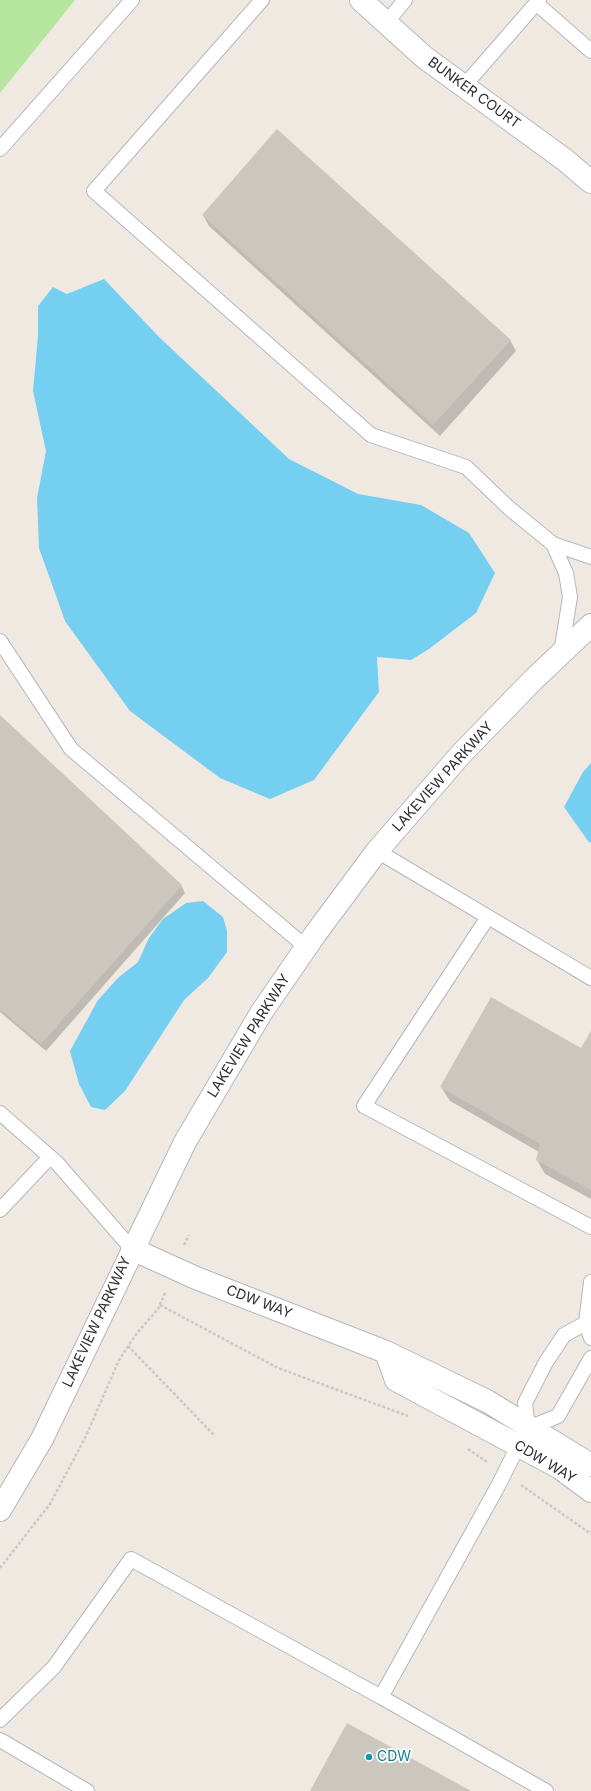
<!DOCTYPE html>
<style>
body{margin:0}
canvas{display:block;background:#efe9e1}
</style>
<canvas width="591" height="1791"></canvas>
<script>
const c = document.querySelector('canvas').getContext('2d');
c.lineJoin = 'round';
function paint(path, color) { c.fillStyle = color; c.fill(path, 'evenodd'); }
function stroke(path, color, width, dash) { c.strokeStyle = color; c.lineWidth = width; c.lineCap = dash ? 'butt' : 'round'; c.setLineDash(dash || []); c.stroke(path); }
function write(font, color, halo, rows, align = 'center') {
  c.font = font + ' Inter,sans-serif'; c.lineWidth = 3.5; c.setLineDash([]); c.textBaseline = 'middle'; c.strokeStyle = halo; c.fillStyle = color; for (const [text, x, y, turn = 0] of rows) {
    c.save(); c.translate(x, y); c.rotate((+turn || 0) * Math.PI / 180); c.textAlign = isNaN(turn) ? turn : align; if (halo) c.strokeText(text, 0, 0); c.fillText(text, 0, 0); c.restore();
  }
}
paint(new Path2D(`
 M0 0H75L0 93Z`), '#b6e59e');
paint(new Path2D(`
 M104 279 159 337 289 459 358 494 421 505 469 533 495 573 476 613 429 649 411 660 377 657 379 692 314 780 270 799 220 778 130 711 65 621 39 548 37 498 46 451 33 391 38 336V306L53 287 67 294Z
 M591 763V843L588 841 564 807 583 772Z
 M203 901 223 917 227 931V952L208 978 184 1000 125 1091 105 1110 91 1107 79 1084 70 1051 98 1000 118 978 138 962 149 938 163 919 186 903Z`), '#75cff0');
paint(new Path2D(`
 M203 215 510 340 516 351 440 436 209 226Z
 M0 716 181 885 185 893 46 1051 0 1012Z
 M591 1033V1199L545 1174 537 1160 539 1152 450 1101 441 1087 582 1050Z`), '#0003');
paint(new Path2D(`
 M277 129 511 340 433 425 202 215Z
 M0 715 182 885 41 1044 0 1009Z
 M491 997 581 1048 591 1031V1190L536 1160 540 1144 440 1087Z
 M347 1723 471 1791H310Z`), '#cbc7bf');
const service = new Path2D(`
 M262 0 94 191 371 435 466 467 509 508 553 544 591 557
 M536 3 591 51
 M386 23 405 0
 M464 86 539 0
 M0 149 132 0
 M553 544 566 573 570 597 561 653
 M0 641 71 749 306 947
 M377 851 591 978
 M488 917 364 1106 591 1227
 M0 1113 57 1163 132 1249
 M0 1210 50 1157
 M591 1282 586 1323 591 1338
 M586 1323 564 1335 546 1362 525 1403 528 1428 558 1416 591 1358
 M522 1438 498 1486 381 1697 546 1791
 M0 1720 54 1667 131 1559 381 1697
 M0 1740 87 1791`);
const tertiary = new Path2D(`
 M361 0 424 57 565 160 591 182
 M132 1249 196 1278 386 1352 487 1401 591 1465
 M386 1352 396 1380 560 1468 591 1491
 M0 1510 42 1439 185 1142 261 1013 316 933 377 851 462 753 533 680 591 625`);
stroke(service, '#b4b7c1', 16);
stroke(tertiary, '#b4b7c1', 24);
stroke(new Path2D(`
 M184 1245 189 1235
 M160 1305 278 1368 408 1416
 M128 1346 214 1435
 M468 1449 487 1462
 M521 1485 591 1534
 M0 1568 50 1504 85 1438 119 1360 137 1333 158 1309 166 1291`), '#c9c9c9', 2.5, [3, 2]);
stroke(service, '#fff', 14);
stroke(tertiary, '#fff', 22);
for (const [x, y, r, color] of [
 [369,1757,4,"#0f9aa8"]
]) { const dot = new Path2D(); dot.arc(x, y, r, 0, 2 * Math.PI); c.fillStyle = color; c.fill(dot); stroke(dot, '#fff', 1.5); }
write('14px', '#2e2e2e', '#fff', [
 ["BUNKER COURT",474,93,36],
 ["LAKEVIEW PARKWAY",443,777,-48],
 ["LAKEVIEW PARKWAY",249,1036,-58],
 ["CDW WAY",259,1302,21],
 ["LAKEVIEW PARKWAY",97,1322,-65],
 ["CDW WAY",545,1462,31]
]);
write('14px', '#0d838f', '#fff', [
 ["CDW",377,1757]
], 'left');
</script>
